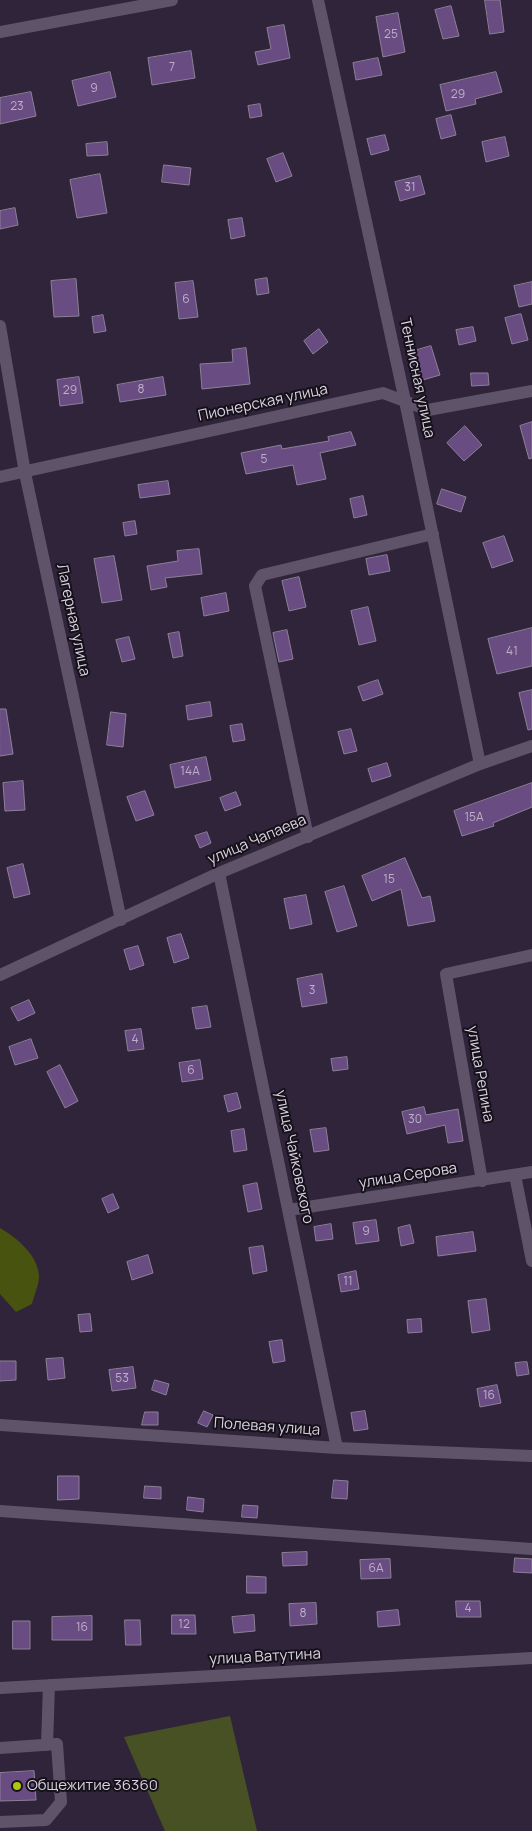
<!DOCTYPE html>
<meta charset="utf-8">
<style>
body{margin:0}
canvas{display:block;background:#2f2439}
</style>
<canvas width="532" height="1831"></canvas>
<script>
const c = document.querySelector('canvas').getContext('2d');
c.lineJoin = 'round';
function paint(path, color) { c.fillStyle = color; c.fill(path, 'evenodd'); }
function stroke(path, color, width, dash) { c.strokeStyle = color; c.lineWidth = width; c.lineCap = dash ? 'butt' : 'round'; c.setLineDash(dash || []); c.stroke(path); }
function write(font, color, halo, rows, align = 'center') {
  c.font = font + ' Manrope,sans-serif'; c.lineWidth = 4; c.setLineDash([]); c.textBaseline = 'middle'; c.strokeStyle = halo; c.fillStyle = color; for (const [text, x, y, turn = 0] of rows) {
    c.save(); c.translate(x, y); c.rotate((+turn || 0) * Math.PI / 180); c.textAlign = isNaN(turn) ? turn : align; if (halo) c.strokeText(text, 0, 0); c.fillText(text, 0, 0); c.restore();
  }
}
paint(new Path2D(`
 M230 1716 257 1831H165L124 1737Z`), '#485124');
paint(new Path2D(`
 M0 1228C17 1238 38 1255 39 1276 39 1285 34 1295 32 1304L16 1312 0 1294Z`), '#47530e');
const building = new Path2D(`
 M485 0H500L504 32 490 34Z
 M451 6 459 36 443 39 435 10Z
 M398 13 405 52 383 57 376 17Z
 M284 25 290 58 258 65 255 52 271 49 267 28Z
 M191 51 195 78 152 85 148 58Z
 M378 58 382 75 356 80 353 63Z
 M110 72 116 97 78 106 72 81Z
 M496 72 502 92 475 99 476 104 446 111 440 85Z
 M31 92 36 116 0 124V98Z
 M260 104 262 116 250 118 248 106Z
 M451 115 456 135 441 139 436 119Z
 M385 135 389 150 371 155 367 139Z
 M505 137 509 156 486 162 482 142Z
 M107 142 108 155 87 156 86 144Z
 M283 153 292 176 276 182 267 159Z
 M164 165 191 168 189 185 162 182Z
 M100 174 107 213 77 218 70 180Z
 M420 176 425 194 400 201 395 182Z
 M15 208 18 225 0 229V211Z
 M242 218 245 236 231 239 228 220Z
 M267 278 269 293 257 295 255 280Z
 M76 279 79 316 54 317 51 281Z
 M193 281 198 317 179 319 175 283Z
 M532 282V304L519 307 514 286Z
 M521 314 528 340 512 344 505 318Z
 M103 315 106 331 94 333 92 317Z
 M473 327 476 341 459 345 456 330Z
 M319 329 328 342 313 354 304 341Z
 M431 346 440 375 416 382 407 353Z
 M246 348 250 384 202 389 200 364 233 362 232 350Z
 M471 373H488L489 385 472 386Z
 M79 377 83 403 60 406 57 380Z
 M163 377 166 395 120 402 117 385Z
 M532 422V458L529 459 520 426Z
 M465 426 482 445 464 461 447 443Z
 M351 432 356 445 320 453 326 479 297 485 293 465 246 474 241 453 281 445 282 449 329 441 328 437Z
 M168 481 170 494 140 498 138 485Z
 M442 489 466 497 461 512 437 504Z
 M363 496 367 515 354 518 350 499Z
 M135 521 137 534 125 536 123 523Z
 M504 536 513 561 492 568 483 543Z
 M199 549 202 574 165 578 167 587 151 590 147 566 178 561 177 551Z
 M387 555 390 571 369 575 366 559Z
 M114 556 122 600 102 603 94 559Z
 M299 577 306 607 289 611 282 581Z
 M226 593 229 611 204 616 201 598Z
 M368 607 376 641 359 645 351 611Z
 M532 628V666L497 674 488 639Z
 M287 630 293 659 279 662 273 633Z
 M179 632 183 656 173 658 168 634Z
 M129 637 135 659 122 662 116 640Z
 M378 680 383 694 363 701 358 687Z
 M532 690V729L528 730 519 693Z
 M210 702 212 716 188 720 186 706Z
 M0 709H6L13 754 0 756Z
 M111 712 126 714 123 747 107 745Z
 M242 724 245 740 233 742 230 726Z
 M351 729 357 751 344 754 338 732Z
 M206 757 211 780 175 788 170 765Z
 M387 763 391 776 372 782 368 769Z
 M23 781 25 810 5 811 3 783Z
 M532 783V807L493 823 494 826 462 836 454 811Z
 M145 791 154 815 136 821 127 797Z
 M236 792 241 805 225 811 220 798Z
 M207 832 211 843 200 848 195 836Z
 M405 858 422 898 430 896 435 921 408 926 401 889 372 901 362 876Z
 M23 864 30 894 14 898 7 868Z
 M344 886 357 926 337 932 325 892Z
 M306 895 312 924 290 929 284 899Z
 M181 934 189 958 174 963 167 938Z
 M138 946 144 965 130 970 124 950Z
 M322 974 327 1003 302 1007 297 979Z
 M29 1000 35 1013 18 1021 11 1008Z
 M207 1006 211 1027 196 1029 192 1008Z
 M141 1029 144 1049 128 1051 125 1031Z
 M31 1039 38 1058 15 1065 9 1047Z
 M347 1057 348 1069 333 1071 331 1059Z
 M200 1060 203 1079 182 1082 179 1063Z
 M60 1065 78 1101 65 1108 47 1072Z
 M237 1093 241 1108 228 1112 224 1096Z
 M424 1107 426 1115 458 1109 463 1141 448 1143 445 1125 407 1134 402 1112Z
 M326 1128 329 1150 314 1152 310 1130Z
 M244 1129 247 1150 234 1152 231 1131Z
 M257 1183 262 1209 248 1212 243 1186Z
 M113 1194 119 1208 108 1213 102 1199Z
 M376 1220 379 1241 356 1244 353 1223Z
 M331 1224 333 1239 316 1241 314 1227Z
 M410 1225 414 1243 401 1246 398 1228Z
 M473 1232 476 1251 438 1256 436 1237Z
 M263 1246 267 1271 253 1274 249 1248Z
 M148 1255 153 1273 132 1280 127 1262Z
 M356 1271 359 1289 341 1292 338 1275Z
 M486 1299 490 1330 472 1333 468 1301Z
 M90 1314 92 1331 80 1332 78 1315Z
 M421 1319 422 1332 408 1333 407 1320Z
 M282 1340 285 1361 273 1363 269 1342Z
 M63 1358 65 1378 48 1380 46 1359Z
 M0 1361H16V1380L0 1381Z
 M527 1362 529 1374 517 1376 515 1363Z
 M133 1367 136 1388 112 1391 109 1370Z
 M155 1380 169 1384 166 1395 152 1390Z
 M497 1385 501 1403 480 1407 477 1389Z
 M204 1411 213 1415 207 1427 198 1423Z
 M365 1411 368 1429 354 1431 351 1413Z
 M145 1412H158V1425H142Z
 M58 1476H79V1499L58 1500Z
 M334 1480 348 1481 347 1499 332 1498Z
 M145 1486 161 1487V1499L144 1498Z
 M188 1497 204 1499 203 1512 187 1510Z
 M243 1505 258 1506 257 1518 242 1517Z
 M307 1552V1565L283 1566 282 1553Z
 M515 1558 532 1559V1573L514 1572Z
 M390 1559 391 1578 361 1579 360 1560Z
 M247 1576 266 1577V1593H247Z
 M456 1601H480L481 1617H457Z
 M316 1603 317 1624 290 1626 289 1604Z
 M398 1610 400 1625 378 1627 377 1612Z
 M172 1615H195L196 1634H172Z
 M254 1615 255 1631 234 1633 232 1617Z
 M92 1616V1640H52V1617Z
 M125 1620H140L141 1645H126Z
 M13 1621H30V1649H13Z
 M34 1771 36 1800 0 1801V1773Z`);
paint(building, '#694c82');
stroke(building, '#8c8098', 1);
stroke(new Path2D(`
 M318 0 405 401 480 764
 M0 32 172 0
 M0 326 25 473 121 920
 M0 477 383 393 428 410 532 391
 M308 837 255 586 262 575 433 534
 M219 873 337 1448
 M0 975 219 873 480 764 532 746
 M515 1175 532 1261
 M482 1181 446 974 532 955
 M289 1210 532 1172
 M0 1425 337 1448 532 1456
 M0 1511 532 1549
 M0 1688 532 1658
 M47 1745 49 1685
 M0 1748 57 1744 61 1802 46 1820 0 1822`), '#5f536a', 12);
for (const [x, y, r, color] of [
 [17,1786,5,"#acc612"]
]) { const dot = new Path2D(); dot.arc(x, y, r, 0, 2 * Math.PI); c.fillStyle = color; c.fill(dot); stroke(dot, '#151019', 2); }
write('12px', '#bdb0c8', null, [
 ["25",391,35],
 ["7",172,68],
 ["9",94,89],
 ["29",458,95],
 ["23",17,107],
 ["31",410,188],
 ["6",186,300],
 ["8",141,390],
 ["29",70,391],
 ["5",264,460],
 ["41",512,652],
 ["14А",190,772],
 ["15А",474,818],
 ["15",389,880],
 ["3",312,991],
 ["4",135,1040],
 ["6",191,1071],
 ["30",415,1120],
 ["9",366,1232],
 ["11",348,1282],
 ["53",122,1379],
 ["16",489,1396],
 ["6А",376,1569],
 ["4",468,1609],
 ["8",303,1614],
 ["12",184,1625],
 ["16",82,1628]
]);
write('15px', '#d9d2e0', '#151019', [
 ["Теннисная улица",417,378,78],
 ["Пионерская улица",263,403,-12],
 ["Лагерная улица",73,620,78],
 ["улица Чапаева",257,840,-23],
 ["улица Репина",480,1074,80],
 ["улица Чайковского",294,1157,78],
 ["улица Серова",408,1176,-9],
 ["Полевая улица",267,1427,4],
 ["улица Ватутина",265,1657,-3]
]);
write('15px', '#d9d2e0', '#151019', [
 ["Общежитие 36360",27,1786]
], 'left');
</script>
